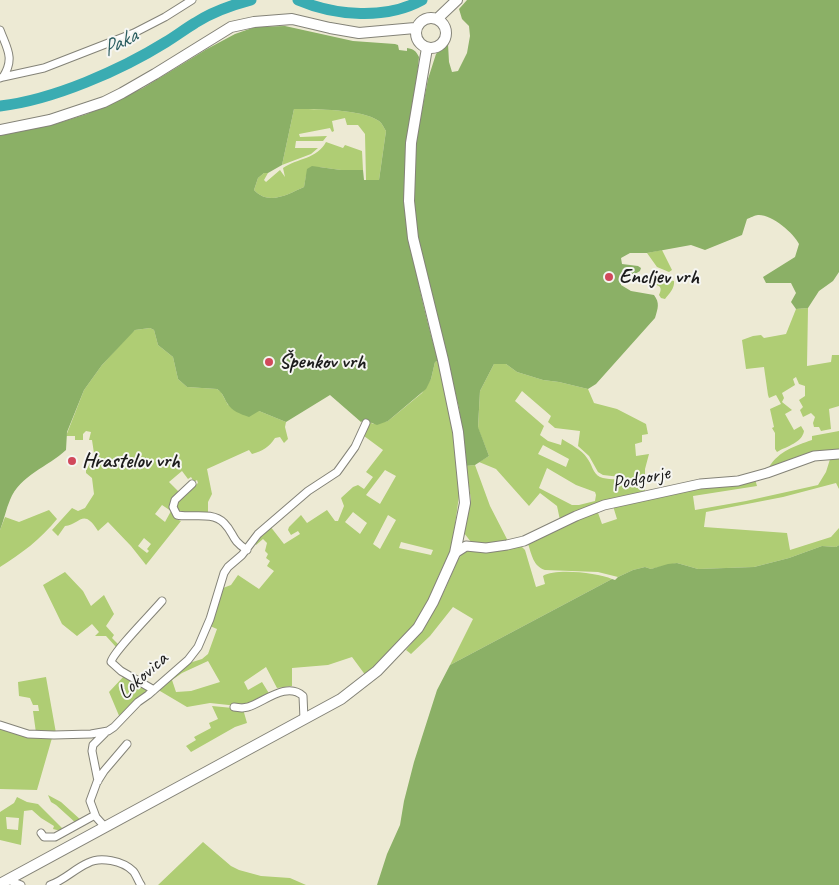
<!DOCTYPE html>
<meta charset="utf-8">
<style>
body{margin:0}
canvas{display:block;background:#edead4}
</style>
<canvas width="839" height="885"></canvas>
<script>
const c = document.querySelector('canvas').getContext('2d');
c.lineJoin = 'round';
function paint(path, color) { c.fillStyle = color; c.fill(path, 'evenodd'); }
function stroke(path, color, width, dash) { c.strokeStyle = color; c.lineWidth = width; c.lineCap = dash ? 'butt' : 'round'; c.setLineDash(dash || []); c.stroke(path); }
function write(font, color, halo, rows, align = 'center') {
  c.font = font + ' Caveat,sans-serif'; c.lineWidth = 4; c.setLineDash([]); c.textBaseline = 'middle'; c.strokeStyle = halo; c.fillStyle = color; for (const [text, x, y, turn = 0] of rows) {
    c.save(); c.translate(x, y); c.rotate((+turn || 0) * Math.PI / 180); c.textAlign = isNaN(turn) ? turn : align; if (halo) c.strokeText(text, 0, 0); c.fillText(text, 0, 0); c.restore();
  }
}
paint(new Path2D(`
 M294 109C315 109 362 109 379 121 382 123 384 128 386 131L379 180H366L365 134 358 125H347L345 118 332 121 334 131 332 132 330 128 299 134 300 137 327 136 323 141H296L295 148H318L311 154 282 165Z
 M326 142 343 148 345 145 362 151 363 170H341L319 167 306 176 304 187C288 194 269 206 254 190L258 178 264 173H268L264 180 266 182 280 170 285 177 283 168C298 158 317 159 326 142Z
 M662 250 672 270 669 272 657 267 647 253Z
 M649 277 674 281C675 288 669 294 665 299L661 298 659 295C665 283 654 286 646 281V278Z
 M808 308 807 366 831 362 832 355H839V406L829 409 831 429 821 431 819 427H814L813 423 815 417 811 413 803 417 800 410 803 407 799 400 805 396V386L799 384 796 377 793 379 795 385 782 393 784 398 782 402 792 410 785 414 794 430 801 426 804 431C802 443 787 446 777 452L775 449V433L772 428 774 427 770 409 781 404 776 395 769 398 768 395 764 367 746 369 742 340 753 336 761 335 764 338 786 334 796 309Z
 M150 328 154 330 158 345 173 357 178 379 187 387 217 389 221 392 228 405 259 411 286 422 285 427 288 439 284 443 280 437 275 438C269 447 263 451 252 454L249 450 207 469 212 494 208 502V512L206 515 180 513 175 507 176 502 198 483 197 480 194 482 191 477 188 479 182 471 169 482 180 493 172 501 176 519 181 521 146 565 131 546 108 522 98 531C83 507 80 525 65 526L58 536 52 530 72 508 78 511 85 508 94 494 92 478 86 473V470L91 462 95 460 92 440H89L91 432 86 431 83 434V440H75V436H66L84 390 102 365 131 333 135 330ZM162 505 171 511 165 522 155 514ZM144 538 151 544 147 549 149 551 147 553 138 546Z
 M438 361 454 432 458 480 459 496 452 547 438 577 433 597 413 628 366 676 352 657 328 665 292 668V686L277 688 266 667 244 682 248 690 262 682 270 695 260 701 238 706 210 703 187 707 160 691V688L186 664 202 659 208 654 217 629 210 626 223 588 231 585 238 575 259 589 274 571 267 566 270 561 266 558 268 554 265 551 267 543 263 539 256 545 254 542 270 526 284 544 300 534 298 531 291 535 288 530 289 527 301 515 307 523 327 510 335 521H338L344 506 341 498 353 487 358 485 364 489 373 477 366 472 383 450 364 436 370 422 373 424 388 421 422 393 431 379 435 362ZM385 470 396 476 380 504 366 495ZM353 512 367 523 360 534 345 522ZM388 515 396 520 380 549 373 544ZM401 542 433 550 431 555 399 548ZM208 661 220 682 191 691 176 692 172 680 182 673Z
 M494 364H506L517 372 543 380 559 382 588 389 594 403 617 409 646 424 648 434 642 435V442L635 444 636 456 649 454 645 469V484L638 479 603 475 598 472 589 456 578 446 580 431 555 428 548 422 551 416 522 391 515 401 544 426 540 435 548 441 561 445 562 439C570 444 582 450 587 458 592 464 593 474 600 477 615 483 639 473 646 493L560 520 557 506 540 493 529 506 496 469 479 462 489 456 478 428 480 391ZM543 445 569 459 566 467 538 454ZM547 468 576 485 595 492 596 495 595 501 579 505H572L539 488Z
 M839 431V451L770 470 769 467C779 451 795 446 812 440V436Z
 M831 456H839V489L836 483 783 497 706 512 704 527 787 533 790 550 831 537 839 528V545L836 547 822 546 789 558 754 567 698 569 677 563 651 569 645 567 633 570 618 577 598 572 545 570C533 566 532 555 528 544L597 510 602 524 617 519 613 506 698 487 755 479 757 486 693 496 695 510 746 501 818 485 826 472Z
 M475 465 490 506 509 543 487 545 471 542 464 533 471 500 466 466Z
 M49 510 57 519C41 539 21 554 0 567V530L5 517 19 522Z
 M521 546 525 550 536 587 545 584 543 576C556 568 598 573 612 579L450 665 473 619 453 607 430 636 411 654 406 650C430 623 445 592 458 559L463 553 470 550Z
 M65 572 83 591 91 606 104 595 114 614 106 626 114 635 112 638 118 644 116 647 106 636H95L99 632 92 624 77 636 62 624 43 585Z
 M125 675 148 688V693L120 718 109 692Z
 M46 677 56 733H36L33 711H39L38 705H33L30 698 19 696 18 682Z
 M212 706 243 709 247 723 235 727 191 752 186 746 196 740 194 737 211 728 209 723 218 719Z
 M0 727 52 738 37 790 0 789Z
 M48 795 61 802 82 821 77 824 56 805 51 802Z
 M17 797 27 802 38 804 62 828 61 831 53 829 54 826 41 818 32 810 24 811 21 845 0 840V812L14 803ZM6 817 19 818 18 830 7 829Z
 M203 842 231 866 239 870 261 876 290 878 306 885H158Z`), '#afcd74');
paint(new Path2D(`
 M467 0H839V272L833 281 819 291 808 308 796 309 791 302 796 293 791 283H766L763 277 795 257 799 244C794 233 771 214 758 215 755 215 750 218 747 219L742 235 705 250 691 245 647 253H630L621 258 622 264 638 266 641 268 640 271 635 274 621 278V285L631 291 654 295C660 303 658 308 655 318L596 384 588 389 559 382 543 380 517 372 506 364H494L480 391 478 427 489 456 475 465 466 466 459 408 416 232 414 209 413 183 416 141 428 79 436 54 444 44H448L449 62 452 72 458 71 467 53 470 36 469 26 462 19 459 9Z
 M285 26 353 41 395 44 398 45 399 50 407 51V48C414 49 416 51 419 57 417 76 416 95 412 114 410 125 407 136 406 148 400 217 420 294 438 361L435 362 431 379 426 389 388 421 377 425 364 420 361 422 330 395 286 422 259 411 249 417C240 414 232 411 227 403 224 398 223 393 217 389L187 387 178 379 173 357 158 345 154 330 150 328 135 330 102 365 84 390 67 432 66 450C48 467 20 475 10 500 6 509 4 520 0 530V135L55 124 87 114 143 88 207 49 235 34 255 27ZM294 109C315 109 362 109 379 121 382 123 384 128 386 131L379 180H364L363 170H341L312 166 307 169 304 187C288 194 269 206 254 190L258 178 264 173H268L282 165Z
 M839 545V885H377L387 854 400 825 404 801 414 762 437 690 450 665 612 579 615 580 618 577 633 570 645 567 651 569 668 564 677 563 698 569 754 567 789 558 822 546 836 547Z`), '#8bb066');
stroke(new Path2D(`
 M298 0C335 16 386 20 422 0
 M0 106C53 100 121 70 166 42 176 36 185 29 195 23 212 12 232 5 251 0`), '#3aacb2', 11);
const minor = new Path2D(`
 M0 30C7 49 15 58 3 77L0 78
 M3 77 44 68 134 33 165 17 192 0
 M192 484 175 500 173 507 177 515C191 518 212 511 224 523 235 534 230 539 247 550
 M154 690 121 671 111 662C113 652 152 613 162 601
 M234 707 242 708 248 707C264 702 287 681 303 696L304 719
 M0 725 28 734 54 735 91 734 108 731 114 727 138 702 148 695 188 660 198 647 210 619 224 573 228 567 242 555 258 534 308 491 337 472 355 447 366 423
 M98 781 92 751 93 745 105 733
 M105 827 96 817 90 801 97 782 104 771 127 744
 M41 833 44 837H55L95 815
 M8 880 21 885
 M50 885C65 880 74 869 88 863 100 856 123 861 133 871 136 874 138 881 141 885`);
const tertiary = new Path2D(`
 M455 553 466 546 486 548 507 545 524 541 576 516 604 505 700 484 738 481 767 473 814 456 839 454`);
const secondary = new Path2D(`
 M416 33a15 15 0 1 1 30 0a15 15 0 1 1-30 0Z
 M437 19 457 0
 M0 130 50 120 104 102 122 93 155 74 231 27 254 22 292 19 330 28 359 33 415 28
 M0 884 341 699 377 671 418 628 433 602 455 553 465 503 458 432 443 360 413 238 409 201 411 143 427 48`);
stroke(minor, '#848378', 9);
stroke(tertiary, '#848378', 11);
stroke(secondary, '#848378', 12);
stroke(minor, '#fff', 7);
stroke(tertiary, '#fff', 9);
stroke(secondary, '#fff', 10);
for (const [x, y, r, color] of [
 [609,277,5,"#d1495b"],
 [269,362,5,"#d1495b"],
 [72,461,5,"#d1495b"]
]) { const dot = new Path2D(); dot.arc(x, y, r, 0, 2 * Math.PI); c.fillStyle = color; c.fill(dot); stroke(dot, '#f6f6f2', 2); }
write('bold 21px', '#1c1c1c', '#f6f6f2', [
 ["Encljev vrh",619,277],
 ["Špenkov vrh",279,362],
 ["Hrastelov vrh",82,461]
], 'left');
write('21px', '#1c1c1c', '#f6f6f2', [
 ["Podgorje",641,479,-12],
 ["Lokovica",143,676,-42]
]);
write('italic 22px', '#2a5d60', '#f6f6f2', [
 ["Paka",120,43,-27]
]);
</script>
